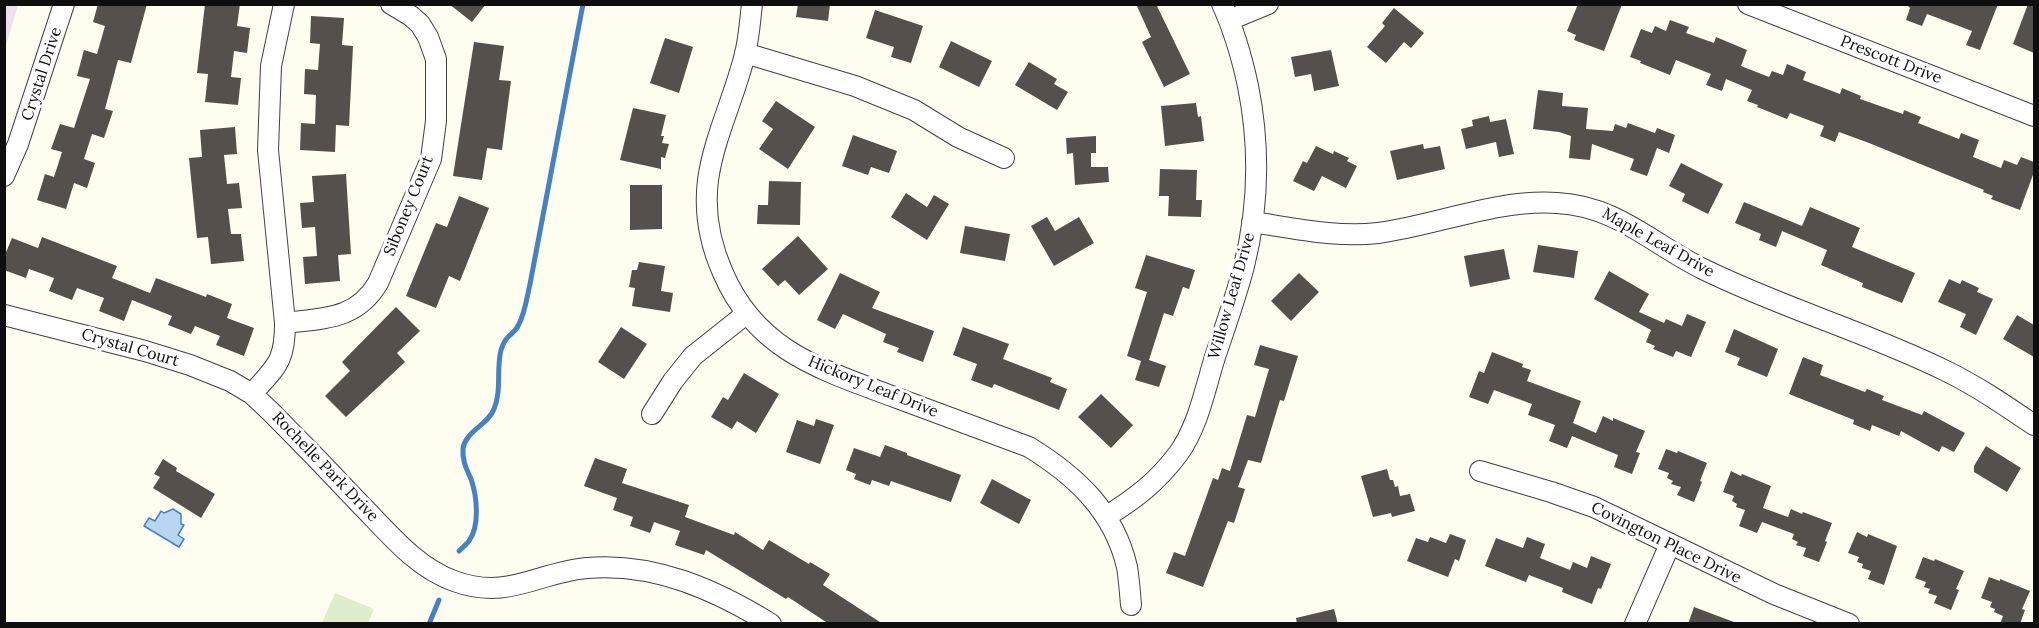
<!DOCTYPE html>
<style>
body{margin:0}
#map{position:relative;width:2039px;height:628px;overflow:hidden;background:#fefdef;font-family:Lora,serif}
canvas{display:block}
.frame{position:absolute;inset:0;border:6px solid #0e0e0e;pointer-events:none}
</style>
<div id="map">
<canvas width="2039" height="628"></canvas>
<div class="frame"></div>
</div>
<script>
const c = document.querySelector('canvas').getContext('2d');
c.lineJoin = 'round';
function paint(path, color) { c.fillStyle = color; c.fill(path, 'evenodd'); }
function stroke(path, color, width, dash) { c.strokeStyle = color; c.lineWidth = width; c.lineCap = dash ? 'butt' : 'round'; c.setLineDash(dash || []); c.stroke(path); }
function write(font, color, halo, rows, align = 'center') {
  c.font = font + ' Lora,serif'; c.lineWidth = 6; c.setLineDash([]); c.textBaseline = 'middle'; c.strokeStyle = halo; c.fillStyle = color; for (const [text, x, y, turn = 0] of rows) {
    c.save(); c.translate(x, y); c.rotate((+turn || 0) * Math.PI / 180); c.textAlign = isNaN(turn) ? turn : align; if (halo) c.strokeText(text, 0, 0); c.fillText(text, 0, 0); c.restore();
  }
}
paint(new Path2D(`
 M5 4 18 5 5 49 4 5Z`), '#ebe3eb');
paint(new Path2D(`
 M335 593 374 609 368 623H322Z`), '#deeecd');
const water = new Path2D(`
 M173 509 181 514V524L184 525 178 535 184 539 179 547 144 526 149 518 155 521 161 511 164 513Z`);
paint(water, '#b8d5f1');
stroke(water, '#4582c2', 1.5);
stroke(new Path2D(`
 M459 551C462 548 466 545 469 541 480 526 477 496 471 479 466 468 462 460 463 448 466 431 488 425 494 409 502 390 496 370 501 350 506 333 514 336 519 324 525 312 527 297 530 284L583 4
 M429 624 439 600`), '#4582c2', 5);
paint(new Path2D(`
 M98 4H147L131 63 118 60 105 109 113 111 104 138 92 134 84 159 95 163 87 188 74 183 66 209 37 200 45 174 54 177 62 152 51 149 60 124 74 128 90 79 77 76 84 50 97 54 105 26 93 22Z
 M205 4H240L237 26 250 28 247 53 234 51 231 77 241 78 238 105 205 102 208 74 197 73Z
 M449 4H486L472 22Z
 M798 4H830L828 21 796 17Z
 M1136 4H1156L1190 74 1164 87 1142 42 1151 37Z
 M1578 4H1622L1604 51 1574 40 1576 35 1567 31Z
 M1906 4H1998L1980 50 1966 45 1972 31 1927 14 1922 26 1906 20 1910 8Z
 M2028 4H2034V53L2013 44Z
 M1394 8 1424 33 1411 48 1404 42 1386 63 1367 47 1385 26 1382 23Z
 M875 10 923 26 911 63 891 57 894 47 866 38Z
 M311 16 344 18 342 45 353 46 349 126 336 125 335 152 300 150 301 123 315 124 316 95 304 94 305 69 318 70 320 44 310 43Z
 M1670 20 1689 27 1686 33 1714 43 1716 37 1747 50 1741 66 1769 77 1772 71 1783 75 1787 64 1806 72 1803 80 1840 94 1842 88 1861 96 1860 99 1903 114 1904 110 1921 117 1918 123 1959 139 1961 133 1979 140 1973 157 2001 168 2004 160 2017 165 2021 157 2034 162V172L2020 210 1991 199 1993 196 1983 192 1984 190 1869 143 1839 132 1835 142 1820 136 1824 126 1790 113 1787 119 1757 107 1758 105 1747 101 1752 90 1726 79 1722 91 1706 85 1711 74 1676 60 1670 75 1640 63 1641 61 1630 57 1641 29 1652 33 1655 26 1666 31Z
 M665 38 693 47 679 93 650 83Z
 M951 41 992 61 979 87 939 67Z
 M474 42 504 46 499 80 511 81 502 150 487 148 482 180 453 176Z
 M1331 50 1339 86 1314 91 1311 74 1295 77 1291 57Z
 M1029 62 1057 79 1054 84 1068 92 1057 110 1015 85Z
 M1538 90 1563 93 1562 106 1588 108 1586 129 1613 131 1615 124 1626 128 1628 123 1655 133 1657 128 1675 135 1669 153 1657 148 1647 176 1630 170 1634 159 1592 144 1590 160 1569 158 1571 136 1559 132 1533 129Z
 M776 101 815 127 788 169 759 149 773 129 762 121Z
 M1196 103 1198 117 1201 116 1204 141 1165 146 1161 106Z
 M633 108 666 115 661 136H664L662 143 669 144 665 158 661 157V169L620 160Z
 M1489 116 1490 122 1506 119 1514 154 1499 157 1496 142 1466 149 1461 129 1473 126 1472 120Z
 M235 127 237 154 224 155 227 184 239 183 242 208 228 209 231 234H241L244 261 211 264 208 237 197 238 189 158 202 157 200 130Z
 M853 135 897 151 889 173 871 167 868 175 842 166Z
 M1096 136V153H1091V167H1108L1109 182 1075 185 1073 153 1067 154 1066 138Z
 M1423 144 1424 149 1440 146 1445 169 1397 180 1390 151Z
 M1316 146 1333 154 1334 151 1349 158 1347 161 1357 166 1346 188 1322 176 1314 191 1293 181 1303 161 1307 163Z
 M1681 163 1723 184 1708 214 1682 201 1685 194 1669 186Z
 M1160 169 1197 170 1196 200H1202L1201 217 1168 216 1169 196H1159Z
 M346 174 351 254 338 255 340 281 305 284 303 257 317 256 315 227 302 228 300 203 314 202 312 176Z
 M769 181 801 182 800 225 757 224 758 205H768Z
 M630 185H662V229L630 230Z
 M906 193 927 207 934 195 949 204 927 240 891 217Z
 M459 196 489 208 460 281 449 276 436 308 406 296 436 223 447 227Z
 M1744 202 1802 226 1810 207 1860 228 1852 247 1915 273 1902 303 1862 287 1863 283 1821 265 1827 250 1782 231 1776 247 1759 240 1761 234 1735 223Z
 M1047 217 1055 231 1079 217 1094 243 1054 266 1031 226Z
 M965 226 1010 234 1005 261 960 253Z
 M798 236 828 269 799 295 785 280 778 286 762 269Z
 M42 237 117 266 112 278 150 293 156 278 206 297 207 294 232 304 227 318 254 328 244 356 216 345 220 336 195 326 191 334 168 325 172 316 132 300 124 321 99 311 104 298 77 288 72 300 49 291 54 278 29 269 26 278 4 270V257L12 238 38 248Z
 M1538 245 1578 251 1574 278 1533 272Z
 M1504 249 1510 279 1470 287 1464 256Z
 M1146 255 1195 270 1189 289 1183 287 1173 316 1164 313 1149 360 1166 366 1159 387 1135 380 1141 361 1127 356 1147 292 1135 288Z
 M639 262 665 266 661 291 673 293 670 312 632 306 635 288 629 287 632 270H637Z
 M1609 271 1649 294 1639 312 1664 323 1666 319 1682 326 1687 314 1706 322 1691 357 1676 351 1673 357 1653 349 1655 346 1646 342 1651 330 1594 299Z
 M840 273 880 292 872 308 934 331 923 362 897 352 899 348 883 342 886 334 843 314 835 329 817 320Z
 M1299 273 1319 292 1291 321 1271 301Z
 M1949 279 1960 284 1962 280 1979 288 1977 292 1993 299 1976 335 1960 327 1966 314 1938 302Z
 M396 307 420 331 397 353 405 362 346 417 325 396 350 371 342 362Z
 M2017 315 2034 325V357L2003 339Z
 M621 327 647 344 624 379 598 362Z
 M963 327 1009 344 1003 359 1052 378 1050 382 1067 389 1059 410 994 384 992 388 971 380 977 364 953 355Z
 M1734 329 1778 349 1767 377 1737 365 1740 358 1725 352Z
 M1260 345 1298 356 1284 401 1280 400 1261 463 1248 460 1238 487 1245 489 1234 523 1228 521 1203 587 1166 573 1174 552 1185 556 1213 478 1218 480 1222 468 1230 471 1247 415 1255 417 1269 369 1254 365Z
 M1492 352 1523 364 1522 367 1531 370 1527 381 1581 401 1573 423 1596 433 1603 416 1613 421V418L1645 431 1636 452 1640 453 1632 474 1614 467 1618 455 1572 436 1567 448 1549 441 1555 425 1528 415 1532 404 1494 390 1488 404 1469 397 1479 371 1484 373Z
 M1803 357 1823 365 1820 375 1865 392 1867 389 1884 396 1882 400 1922 415 1924 411 1965 433 1954 452 1942 446 1939 452 1901 431 1899 436 1872 425 1870 431 1853 424 1854 420 1789 394Z
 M744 373 779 394 756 433 737 421 732 429 711 417 723 397 728 400Z
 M1101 394 1133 425 1111 448 1078 417Z
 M816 419 834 425 820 464 786 452 797 420 814 426Z
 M885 445 907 453V455L961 475 951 502 891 481 889 486 872 480 870 485 854 479 856 474 846 470 854 448 880 457Z
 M1986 446 2021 468 2007 492 1974 472V466Z
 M1666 449 1677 453 1678 451 1707 463 1700 481 1702 482 1694 502 1677 495 1681 487 1671 484 1673 481 1667 478 1669 473 1658 469Z
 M595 458 627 469 622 483 689 505 685 517 734 535 735 532 763 550 769 540 809 564 810 562 830 574 823 585 883 624H829L788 597 786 599 706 550 704 555 675 545 680 531 654 522 650 533 630 526 633 517 613 510 617 498 584 486Z
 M163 459 177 468 176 471 215 494 201 518 153 488 160 477 154 474Z
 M1387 469 1390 480H1393L1395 487 1398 486 1400 496 1410 494 1415 511 1392 517 1391 513 1373 517 1361 476Z
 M1731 471 1741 476 1742 474 1771 486 1763 508 1788 517 1791 509 1802 514 1803 512 1832 523 1825 541 1827 542 1819 562 1803 556 1806 548 1796 545 1798 542 1792 539 1794 534 1762 522 1757 533 1739 526 1745 510 1736 507 1737 504 1732 501 1734 496 1723 492Z
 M992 479 1031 500 1019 524 980 503Z
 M1857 532 1867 537 1868 534 1897 546 1884 585 1868 579 1871 571 1862 568 1863 564 1857 562 1859 557 1848 553Z
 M1450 534 1466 540 1459 561 1455 559 1448 577 1407 561 1416 538 1428 542 1430 537 1446 543Z
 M1527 537 1545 544 1540 558 1570 570 1573 562 1587 568 1591 556 1611 564 1601 589 1598 588 1592 604 1562 592 1563 588 1529 575 1526 582 1485 566 1496 538 1523 548Z
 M1923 557 1934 561 1935 559 1964 571 1956 589 1959 590 1951 610 1934 603 1937 596 1928 593 1930 589 1924 587 1926 582 1915 578Z
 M1989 577 2000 581V579L2030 591 2022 609 2025 610 2020 624H2000L2003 616 1994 612 1995 609 1990 607 1992 602 1981 598Z
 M1694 607 1734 622V624H1688Z
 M1334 609 1338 624H1297L1296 618Z`), '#55504b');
const street = new Path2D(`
 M752 4C750 21 749 38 745 54 735 96 714 137 708 180 704 212 710 244 723 273 757 352 823 370 897 398 941 414 985 431 1029 447 1076 476 1114 511 1127 567 1129 579 1130 592 1131 605
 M1748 4 2034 116
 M1229 20 1268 4
 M745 53 855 86 914 110 958 137 1004 158
 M4 176 18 144 64 4
 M1252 222C1293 228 1337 238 1378 233 1438 225 1496 199 1557 203 1617 206 1652 244 1703 269 1782 308 1867 332 1946 371 1977 386 2006 406 2034 425
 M4 315 145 351 190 365 230 381 252 394 271 412C301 442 331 473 360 504 388 532 415 567 454 581 508 601 538 572 587 568 654 562 716 590 771 624
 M285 323C324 318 356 320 378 283L431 159 436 121V59L428 37 420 24 411 16 391 4
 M252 394C276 366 285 363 285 323L268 150 271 66 284 4
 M652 414 673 381 693 356 746 314
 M1480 471 1551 492 1594 507 1774 594 1849 624
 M1107 516C1136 498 1157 482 1178 454 1198 427 1205 389 1215 357 1225 327 1236 297 1244 266 1259 206 1260 146 1248 86 1242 58 1234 30 1222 4
 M1635 624 1670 544`);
stroke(street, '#414141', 22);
stroke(street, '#fff', 20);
write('16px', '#0e0e0e', '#fff', [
 ["Prescott Drive",1891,60,21],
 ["Crystal Drive",42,74,-72],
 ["Siboney Court",409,206,-68],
 ["Maple Leaf Drive",1658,243,29],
 ["Willow Leaf Drive",1232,296,-74],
 ["Crystal Court",130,348,16],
 ["Hickory Leaf Drive",873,387,22],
 ["Rochelle Park Drive",325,467,46],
 ["Covington Place Drive",1666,543,26]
]);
</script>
